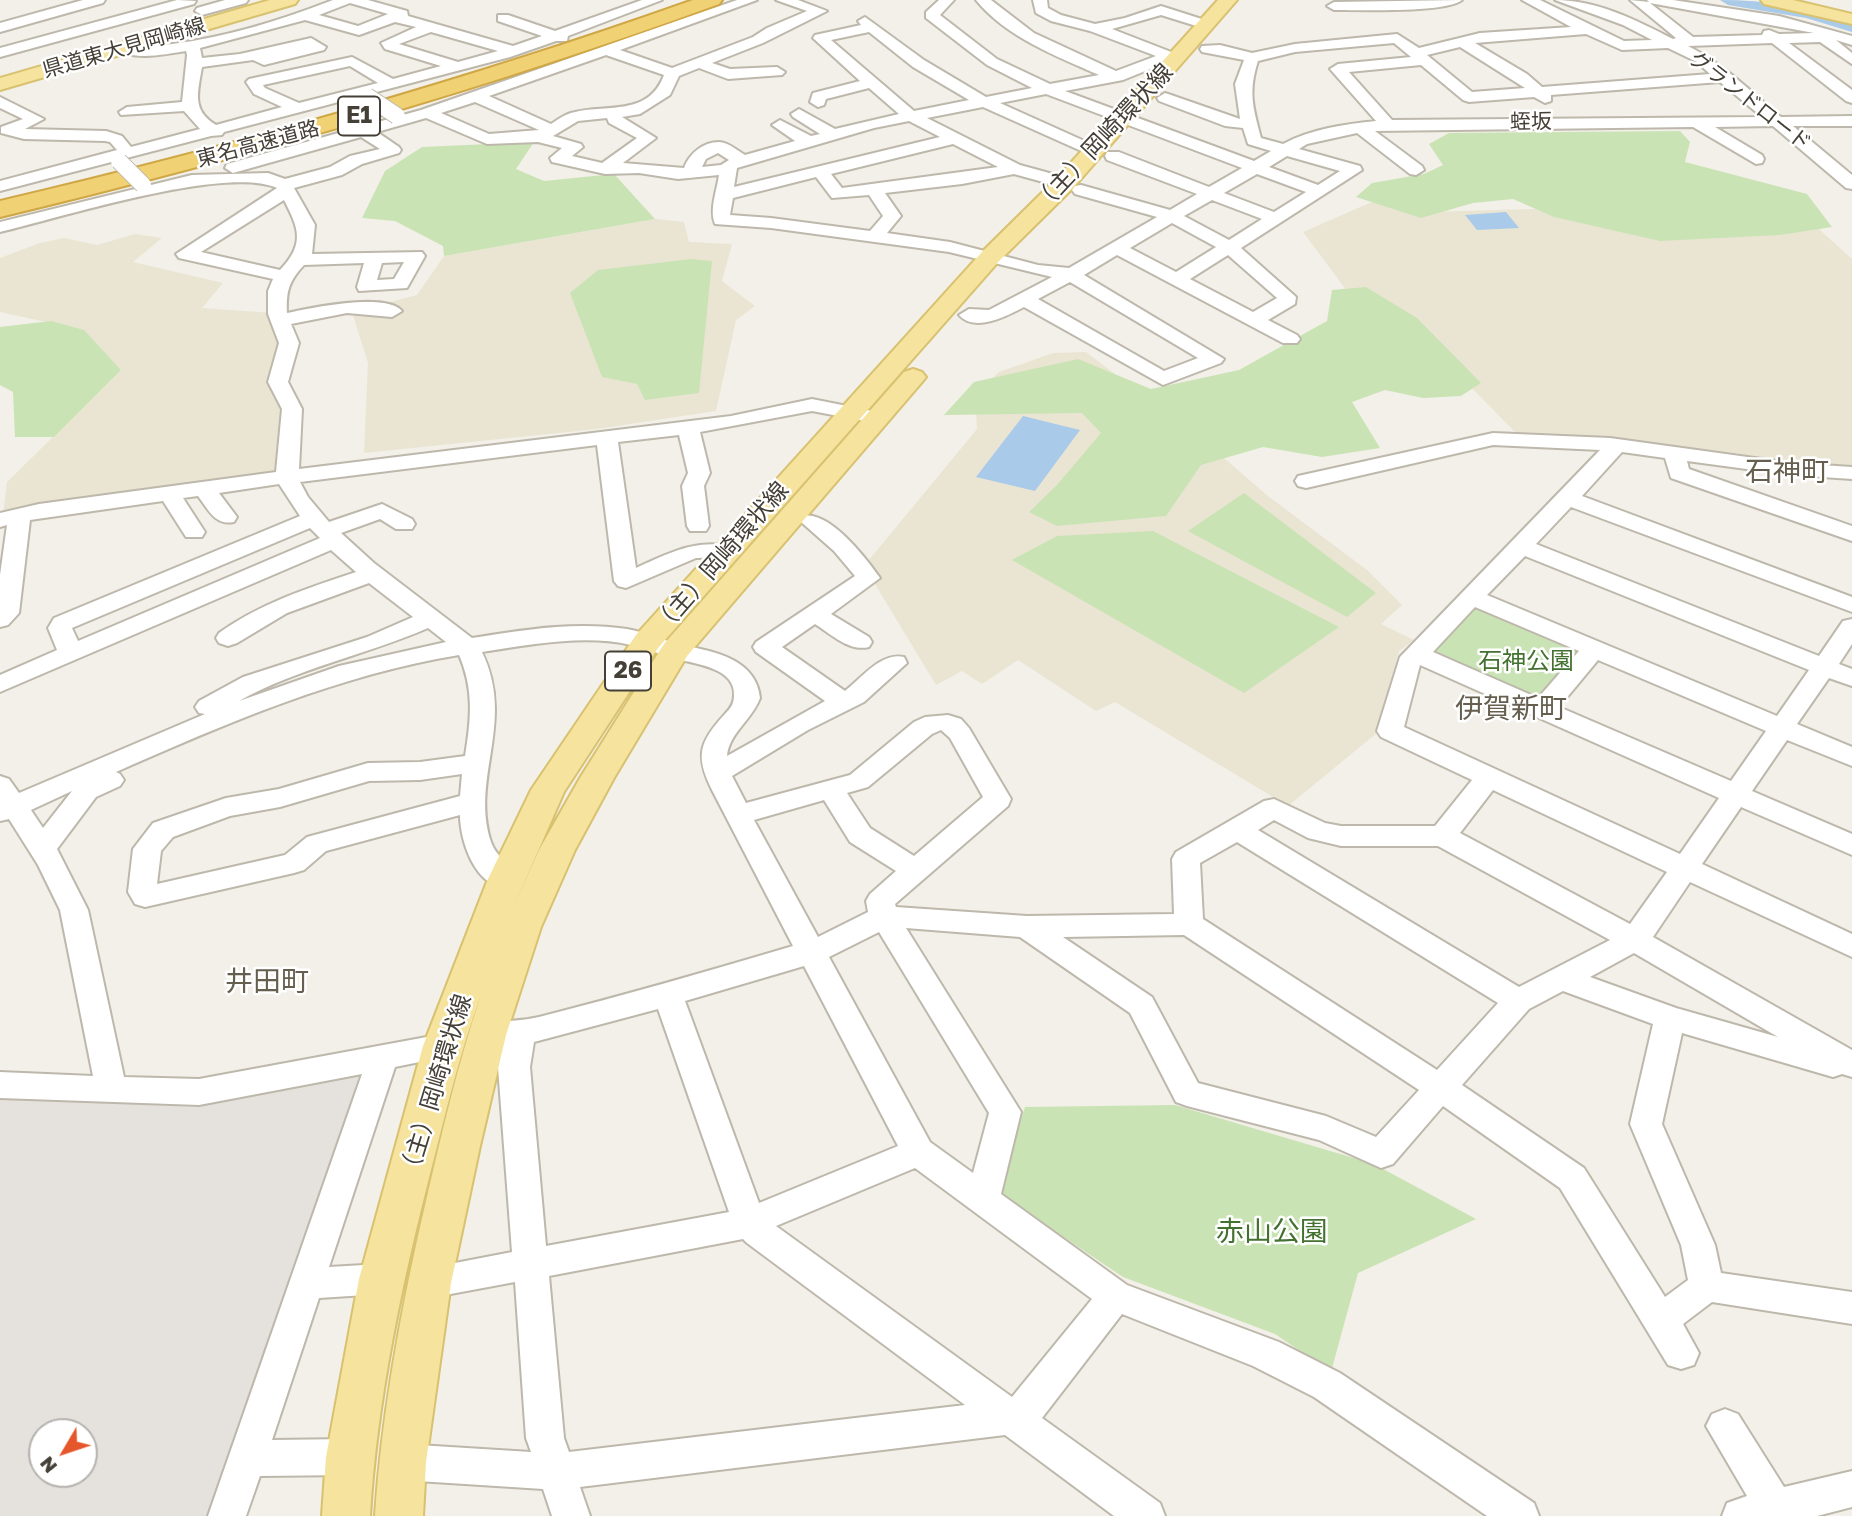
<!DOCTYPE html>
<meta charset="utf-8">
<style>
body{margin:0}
#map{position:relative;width:1852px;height:1516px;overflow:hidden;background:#f2f0e8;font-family:"Golos Text",sans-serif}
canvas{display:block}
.north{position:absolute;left:28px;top:1418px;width:70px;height:70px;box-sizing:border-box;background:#fff;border:2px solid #b5b3af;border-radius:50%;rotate:231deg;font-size:19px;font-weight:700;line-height:28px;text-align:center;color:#454037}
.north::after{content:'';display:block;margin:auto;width:24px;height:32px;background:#e6562b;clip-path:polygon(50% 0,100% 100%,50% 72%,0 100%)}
</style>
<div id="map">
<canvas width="1852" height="1516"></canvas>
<div class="north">N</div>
</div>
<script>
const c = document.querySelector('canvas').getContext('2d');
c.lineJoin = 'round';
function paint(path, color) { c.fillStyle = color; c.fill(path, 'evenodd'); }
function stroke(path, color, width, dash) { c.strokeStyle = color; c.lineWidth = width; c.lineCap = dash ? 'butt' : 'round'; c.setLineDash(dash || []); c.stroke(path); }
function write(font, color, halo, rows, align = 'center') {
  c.font = font + ' "Golos Text","Noto Sans JP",sans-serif'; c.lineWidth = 5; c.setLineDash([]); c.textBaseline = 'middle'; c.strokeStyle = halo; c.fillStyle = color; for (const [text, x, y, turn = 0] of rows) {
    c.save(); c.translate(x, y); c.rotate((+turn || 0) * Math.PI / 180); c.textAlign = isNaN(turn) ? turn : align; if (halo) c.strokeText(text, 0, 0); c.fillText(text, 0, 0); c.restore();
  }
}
paint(new Path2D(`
 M361 1069 295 1282 210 1516H0V1098L198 1107ZM42 1432H84V1474H42Z`), '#e5e1dc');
paint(new Path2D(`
 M1381 198 1423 212 1571 208 1810 221 1852 259V469L1657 443 1517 434 1435 351 1356 303 1303 232Z
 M655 219 684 222 689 242 732 244 722 281 755 306 736 320 716 411 597 429 364 453 368 363 352 312 417 295 444 256Z
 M135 234 162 238 133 262 223 283 202 308 273 313 283 344 287 408V473L3 515 7 482 121 370 83 330 0 312V258L40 243 64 238 97 245Z
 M1086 352 1211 447 1268 496 1367 570 1402 605 1381 624 1414 640 1399 651 1377 733 1288 806 1115 702 1096 711 1018 660 982 684 962 671 936 685 864 566 977 429 975 396 999 372 1053 353Z`), '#eae5d3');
paint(new Path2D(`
 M1680 131 1690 142 1685 162 1807 194 1832 227 1780 235 1660 241 1554 217 1513 199 1473 203 1421 218 1356 197 1372 183 1424 174 1443 165 1429 144 1449 133Z
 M534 142 516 169 544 181 614 174 655 219 444 256 443 246 395 221 362 218 385 171 422 147Z
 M691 259 712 261 699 393 645 400 637 384 602 377 570 293 598 270Z
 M1366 287 1417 318 1481 383 1461 396 1423 398 1385 390 1352 402 1380 448 1322 457 1263 447 1201 465 1166 516 1057 526 1029 512 1057 485 1101 433 1082 413 944 415 974 382 1078 359 1151 389 1239 370 1327 321 1332 290Z
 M51 321 84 330 121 370 54 437H15L13 392 0 385V327Z
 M1244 493 1376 593 1347 617 1188 531Z
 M1153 531 1339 627 1244 693 1012 560 1057 536Z
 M1475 607 1580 651 1536 699 1433 652Z
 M1175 1105 1374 1164 1476 1219 1358 1273 1331 1372 1275 1334 1123 1277 998 1193 1025 1107Z`), '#cae3b4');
paint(new Path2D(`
 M1506 212 1519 228 1477 230 1465 215Z
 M1023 416 1080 430 1035 491 976 477Z`), '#a9cae9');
paint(new Path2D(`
 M1720 0C1766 0 1808 6 1852 21V32L1806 18 1728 5Z`), '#a9cae9');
const minor = new Path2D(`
 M83 0H105L103 3 0 32V23Z
 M177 0 196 1 194 4 0 57V48Z
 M225 0H248L246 3 202 15 195 11 197 8Z
 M333 0H368L407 11 408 16 513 46 542 36 498 21V15H508L555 31 642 0H662L568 36 567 41H556L510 57 224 132 222 135 211 136 0 191V181L117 150 110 142 105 141 24 139 1 133V127L23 119 0 108V97L44 119 25 129 106 131 122 136 131 147 200 129 184 111 121 115 119 112 127 107 182 102 187 55 186 51C166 54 132 62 116 48L118 45C131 42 155 46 172 44 227 37 282 20 333 0ZM350 3 388 14 358 26 319 15ZM305 20 359 35 395 22 416 27 381 43 385 49 441 66 393 79 352 57 249 79 246 82 254 94 282 107 216 125C191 110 198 92 202 67L253 60 264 65 324 50 326 47 311 38 240 54 202 58 200 48ZM431 32 498 51 458 62 399 44ZM350 66 378 83 299 103 265 88 263 85Z
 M737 0H757L620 50 672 68 753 37 767 28 807 11 776 0H798L827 11 763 43 712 63 730 69 777 67 785 72 782 75 728 79 699 68 679 76 670 95 640 114 622 117 656 138 623 163 684 168C689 154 703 142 719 142 728 142 738 151 745 155L795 141 772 125 780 120 811 136 820 134 793 117 791 114 799 109 835 129 899 114 869 88 826 99 824 105 818 107 810 102 813 93 860 81 813 38 815 35 861 25 858 21 865 17 924 60 986 97 1032 88 987 65 926 18V12L939 0H954L940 15 997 59 1050 84 1099 75C1056 56 1006 37 976 0H991L1034 33 1116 71 1156 56 1090 31 1051 21 1036 13 1033 0H1047L1048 8 1061 15 1095 24 1125 18 1161 6 1211 22 1213 25 1211 28 1206 29 1161 15 1112 29 1179 55 1180 63 1172 68 1160 65 1123 80 1065 91 1254 161 1271 151 1248 144 1243 128 1225 126 1159 101 1157 98 1165 93 1171 95 1240 119 1235 84 1244 60 1202 52 1200 49 1202 46 1220 45 1252 53 1295 44 1397 34 1419 48 1480 33 1571 27 1522 0H1540L1624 41 1652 40 1623 25 1555 0C1597 0 1636 20 1673 39L1676 38 1630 0 1649 2 1647 0H1673L1779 16 1852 36V45L1836 40 1852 53V64L1820 42 1789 43 1852 90V103L1846 101 1772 43 1688 46C1724 64 1751 92 1781 117L1852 116V126H1793L1852 175V189L1846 188 1773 126 1715 127 1762 155 1764 159 1762 163 1756 164 1693 127 1375 131 1422 166 1424 170 1416 175 1410 174 1357 133 1307 144 1299 149 1360 166 1362 170 1241 248 1296 297 1295 304 1268 320 1297 335 1300 339 1297 343H1283L1117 255 1084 275 1224 359 1221 363 1163 385 1024 307C1007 316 975 333 959 315L969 309 989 310 1052 277 949 252 771 228 715 224C709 210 717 190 719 175L678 179 639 173 605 174 552 162 550 158 562 148 538 142 487 144 426 118 377 132 399 147 401 150 399 153 362 164 342 175 294 188 315 225 312 254 422 252 425 256 407 288 359 291 357 287 364 263 304 265C289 281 286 291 287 313 310 308 386 292 402 311L392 317 347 313 291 324 299 343 288 382 302 409 299 469 731 416 812 399 882 413 885 417 882 421 875 423 812 411 700 432 710 473 704 486 709 526 706 531H690L687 526 682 486 688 473 679 435 618 442 636 568C669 553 697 538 734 547L737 552 734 557 696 558 626 588 618 586 614 581 597 445 300 482 308 497 329 522 382 504 412 519 415 524 412 529H396L380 519 341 533 374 563 472 638C522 630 576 621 627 629 646 632 664 641 683 645 715 652 756 659 760 698 752 720 729 733 727 756L825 701 756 652 753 647 756 642 855 576 834 551 800 521 803 516C829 510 866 558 880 578L831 614 869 637 872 642 869 647C849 652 831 634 815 624L782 647 845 691C862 678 881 652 904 657L907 663 864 702 808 730 732 776 746 803 850 775 914 722 925 717 948 715 961 719 969 728 1011 799 1008 806 895 904 896 907 1027 916 1174 914 1172 859 1176 852 1264 801 1274 799 1325 823 1341 826H1435L1472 780 1381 737 1377 731 1400 657 1600 450 1493 445 1306 488 1298 486 1295 481 1298 476 1493 433 1610 438 1791 463 1852 467V479L1791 475 1687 461 1689 469 1852 526V541L1671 478 1665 458 1622 452 1582 496 1852 597V612L1571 507 1536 544 1819 656 1843 621 1852 619V644L1839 664 1852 669V686L1829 678 1797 724 1852 747V766L1787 740 1752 791 1852 834V855L1741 807 1702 864 1852 934V957L1690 882 1653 937 1852 1050V1077L1842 1074 1833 1077 1682 1033 1662 1124 1715 1245 1721 1273 1852 1292V1324L1712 1302 1683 1324 1699 1353 1694 1365 1681 1369 1668 1365 1560 1188 1443 1106 1393 1164 1381 1168 1319 1140 1187 1106 1176 1102 1130 1013 1020 937 906 928 1021 1112 1001 1194 1127 1285 1279 1342 1340 1373 1534 1503 1539 1516H1487L1314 1397 1253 1366 1122 1314 1042 1418 1160 1503 1165 1516H1114L1005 1435 580 1487 590 1516H552L543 1489 402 1480 389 1475 383 1462 389 1449 402 1444 531 1452 526 1438 515 1282 429 1298 417 1294 412 1283 417 1272 429 1268 512 1252 498 1067 502 1047H487L476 1044 472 1035 476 1026C497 1020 518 1022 539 1017 625 995 709 971 793 946L712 790C695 756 699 742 725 714 730 709 734 704 734 696 736 668 696 664 677 659 661 655 646 648 631 645 584 634 529 645 482 652 516 723 470 777 491 842 497 859 512 864 520 879L516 886C479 897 460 844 460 815L326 851 304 870 294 873 145 907 135 904 128 892 133 849 153 823 226 798 279 789 368 763 420 762 465 756C471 720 474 689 459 655 338 675 227 723 116 772L120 774 124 780 120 786 96 797 57 849 88 910 124 1077 199 1079 443 1034 454 1037 458 1046 454 1055 395 1067 329 1267 381 1264 393 1268 398 1279 393 1290 381 1294 319 1298 272 1440 350 1439 363 1444 369 1457 363 1470 350 1475 260 1476 246 1516H208L362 1074 199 1105 0 1098V1072L93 1076 60 910 38 865 9 819 0 821V776L9 779 19 793 205 714 199 713 195 707 199 701 243 677 367 637 413 617 369 583 287 613 237 643 228 646 219 643 216 638 219 633C261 603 308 588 356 572L331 550 0 692V675L57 650 48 628 54 618 300 516 279 484 219 493 237 517 234 522C215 526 208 509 198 496L183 498 205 532 202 537H186L163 501 30 520 19 613 8 625 0 627V575L7 525 0 527V513L39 504 276 472 282 409 268 382 279 343 268 314V291L273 279 179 258 176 254 277 188C225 165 60 218 0 232V222L192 175 268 173 285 179 330 167 350 156 380 149 361 137 233 173 225 168 227 164 421 110ZM1650 3 1814 33 1779 34 1769 30 1764 31 1762 35 1693 37ZM869 32 913 67 969 100 914 111 831 40ZM1586 34 1622 50 1668 48 1697 62 1710 74 1542 87 1527 74 1475 43ZM1394 43 1411 57 1338 64 1330 69 1376 121C1345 124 1311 129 1283 144L1261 138C1253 107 1248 92 1258 61L1295 52ZM1460 47 1525 88 1472 92 1427 55ZM606 55 664 75C648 118 605 103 571 113 564 115 557 120 551 124L489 96ZM1421 65 1463 100 1469 102 1534 97 1545 103 1551 101V95L1720 82 1762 117 1392 120 1349 72ZM1046 94 1242 168 1209 187 1119 152H1107L1105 156 1107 160 1197 194 1170 210 1081 185 1075 186 1072 190 1075 194 1157 217 1069 268 1038 265 950 242 887 233 901 216 885 193 962 184 1014 174 1065 188 1071 187 1073 183 1071 179 1020 165 927 118 983 107 1088 154H1100L1102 151 1100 148 1000 103ZM475 102 539 130 489 134 441 113ZM607 118 609 123 637 138 602 163 572 156 583 147 581 144 553 136 578 121ZM909 121 940 137 734 187 737 168 874 128ZM953 144 998 167 842 188 831 174ZM718 153 729 160 721 165 702 167 706 159ZM1287 156 1340 171 1318 185 1269 167ZM1257 174 1306 192 1274 212 1224 193ZM816 177 832 198 869 195 883 216 870 231 771 218 730 215 733 198ZM284 200C299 229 305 244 280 270L201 252ZM1212 200 1262 219 1229 240 1184 216ZM1172 223 1216 247 1176 272 1130 248ZM1228 255 1277 298 1253 312 1190 279ZM404 262 394 279 377 280 382 263ZM1070 282 1198 358 1164 371 1038 299ZM310 528 320 538 78 641 72 628ZM1525 556 1809 670 1777 716 1487 595ZM1475 607 1579 651 1538 698 1433 652ZM428 628 446 642 339 666 239 701C298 668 366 655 428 628ZM1598 660 1766 731 1731 781 1559 707ZM1420 665 1719 798 1680 854 1404 727ZM941 730 950 738 983 797 914 856 870 828 847 793 868 787 932 734ZM462 774 460 796 307 837 285 855 157 884 161 851 173 837 230 816 280 807 369 781 420 780ZM1493 790 1667 872 1630 924 1460 833ZM72 791 43 828 31 810ZM824 800 850 842 896 871 870 894 866 901 868 912 818 937 754 820ZM1274 820 1308 838 1341 846H1438L1610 940 1519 987 1258 830ZM1237 842 1498 1003 1437 1070 1203 919 1200 863ZM879 932 989 1113 973 1173 930 1142 829 957ZM1184 935 1419 1090 1376 1137 1326 1116 1198 1083 1152 997 1063 937ZM1634 953 1778 1037 1676 1008 1590 977ZM804 966 898 1146 759 1203 685 1001ZM1563 991 1653 1024 1630 1124 1681 1245 1688 1280 1665 1297 1584 1168 1462 1085 1529 1009ZM658 1009 729 1212 546 1246 530 1067 534 1042ZM915 1168 1092 1299 1012 1397 776 1226ZM743 1239 747 1243 965 1405 569 1452 564 1438 549 1276Z
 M1462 0C1447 13 1358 10 1334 10L1327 6 1334 2Z
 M1725 1409 1738 1414 1784 1487 1852 1471V1507L1817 1516H1722L1727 1503 1747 1496 1706 1426 1712 1414Z`);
const major = new Path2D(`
 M270 0H298L295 4 0 90V78Z
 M1218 0H1237L1073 188 999 261 658 648 564 792 513 908 539 850 580 778 664 644 904 372 913 369 922 372 926 377 922 382 687 656 614 778 575 850 541 927 506 1035 480 1146 451 1283 426 1462 423 1516H375C382 1410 402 1304 426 1201 442 1132 458 1063 481 995 460 1052 446 1111 431 1170 402 1283 377 1399 370 1516H322L326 1457 359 1279 423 1046 488 879 531 790 636 635 983 251 1057 178Z
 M1761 0H1793L1852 14V24L1764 4Z`);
const highway = new Path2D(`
 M693 0H722L719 4C483 90 244 158 0 217V201C234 146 465 81 693 0Z`);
stroke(minor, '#bdb8ab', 4);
stroke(major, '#d8c16f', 4);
stroke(highway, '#cfa745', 4);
paint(minor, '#fff');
paint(major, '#f5e39e');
paint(highway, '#f0d174');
const minorBridge = new Path2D(`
 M367 96 397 116
 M119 161 143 185`);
stroke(minorBridge, '#bdb8ab', 18, []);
stroke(minorBridge, '#fff', 16);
write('21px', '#454037', '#fff', [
 ["県道東大見岡崎線",124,48,-16],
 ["グランドロード",1750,101,38],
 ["蛭坂",1531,122,-1],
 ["東名高速道路",258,144,-15]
]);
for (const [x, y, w] of [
 [359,116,42],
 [628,671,46]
]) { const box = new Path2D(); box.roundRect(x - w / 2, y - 19.5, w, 39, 5); c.fillStyle = '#fff'; c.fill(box); stroke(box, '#454037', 2); }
write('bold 23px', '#454037', null, [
 ["E1",359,116],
 ["26",628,671]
]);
write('24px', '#454037', '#fff', [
 ["（主）岡崎環状線",1103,138,-47],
 ["（主）岡崎環状線",721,558,-49],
 ["（主）岡崎環状線",436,1087,-73]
]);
write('24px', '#437130', '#fff', [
 ["石神公園",1526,661]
]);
write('28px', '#665f4f', '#fff', [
 ["石神町",1787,472],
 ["伊賀新町",1511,709],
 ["井田町",267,982]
]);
write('28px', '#437130', '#fff', [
 ["赤山公園",1272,1232]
]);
</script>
